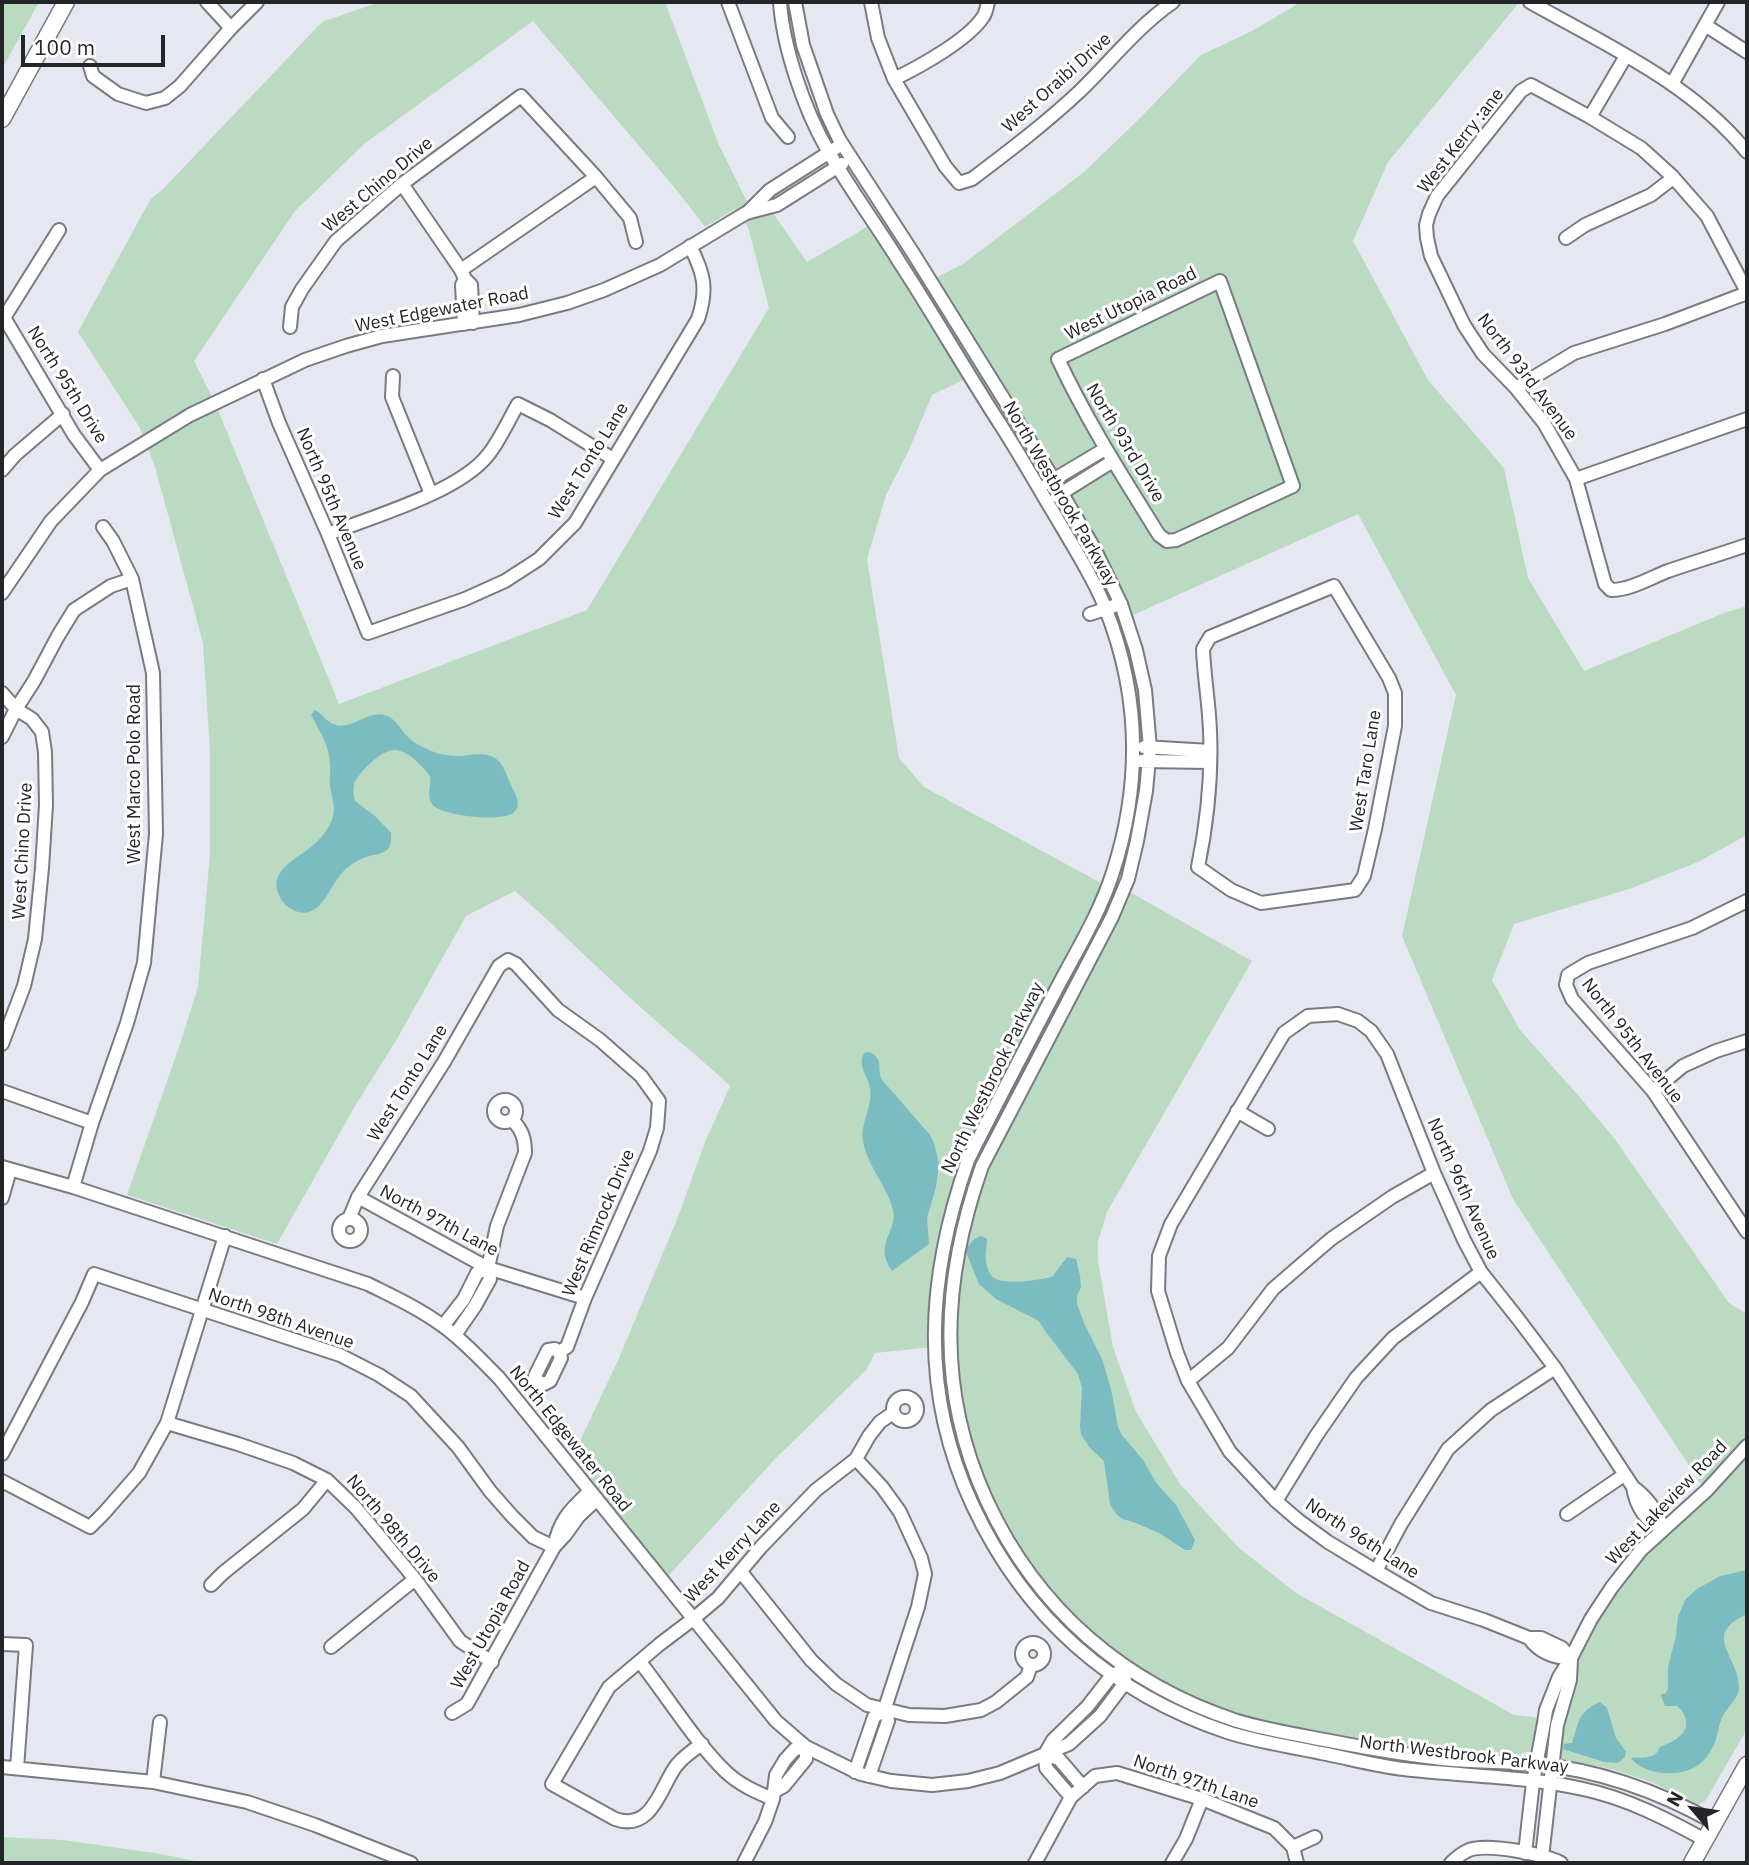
<!DOCTYPE html>
<style>
body{margin:0}
#map{position:relative;width:1749px;height:1865px;overflow:hidden;background:#e5e8f1;font-family:"IBM Plex Sans",sans-serif}
canvas{display:block}
.frame{position:absolute;inset:0;border:4px solid #242528;pointer-events:none}
.north{position:absolute;left:1658px;top:1774px;width:70px;height:70px;-webkit-text-stroke:5px #fff;paint-order:stroke;rotate:299deg;font-size:19px;font-weight:700;line-height:28px;text-align:center;color:#242528}
.north::after{content:'';display:block;margin:auto;width:24px;height:32px;background:#242528;clip-path:polygon(50% 0,100% 100%,50% 72%,0 100%)}
.scale{position:absolute;left:21px;top:35px;width:144px;height:32px;box-sizing:border-box;border:4px solid #242528;border-top:0;padding-left:9px;font-size:21px;line-height:24px;white-space:nowrap;color:#242528;-webkit-text-stroke:5px #fff;paint-order:stroke}
</style>
<div id="map">
<canvas width="1749" height="1865"></canvas>
<div class="frame"></div>
<div class="north">N</div>
<div class="scale">100 m</div>
</div>
<script>
const c = document.querySelector('canvas').getContext('2d');
c.lineJoin = 'round';
function paint(path, color) { c.fillStyle = color; c.fill(path, 'evenodd'); }
function stroke(path, color, width, dash) { c.strokeStyle = color; c.lineWidth = width; c.lineCap = dash ? 'butt' : 'round'; c.setLineDash(dash || []); c.stroke(path); }
function write(font, color, halo, rows, align = 'center') {
  c.font = font + ' "IBM Plex Sans",sans-serif'; c.lineWidth = 6; c.setLineDash([]); c.textBaseline = 'middle'; c.strokeStyle = halo; c.fillStyle = color; for (const [text, x, y, turn = 0] of rows) {
    c.save(); c.translate(x, y); c.rotate((+turn || 0) * Math.PI / 180); c.textAlign = isNaN(turn) ? turn : align; if (halo) c.strokeText(text, 0, 0); c.fillText(text, 0, 0); c.restore();
  }
}
paint(new Path2D(`
 M2 2H39L2 69Z
 M380 2H665L719 145 754 216 770 209 807 262 879 220 925 283 963 264 1084 172 1139 119 1201 55 1252 31 1301 2H1512L1517 5 1388 162 1353 241 1428 380 1504 468 1528 578 1584 671 1724 613 1747 606V835L1698 862 1632 888 1514 924 1492 980 1520 1030 1577 1094 1614 1138 1729 1303 1747 1314V1446L1740 1455 1747 1460V1729L1706 1800 1698 1805 1654 1783 1615 1770 1526 1752 1486 1766 1413 1761 1326 1748 1283 1739 1211 1718 1173 1704 1120 1675 1068 1626 1051 1607 1017 1565 978 1499 962 1454 947 1395 943 1346 875 1353 866 1370 774 1460 668 1576 573 1456 619 1358 678 1217 705 1142 730 1086C700 1057 667 1032 637 1004 596 967 557 927 515 891L466 916 397 1039 355 1106 277 1244 127 1195 179 1047 198 987 210 855V750L203 643 155 467 140 428 78 332 150 200 165 187 322 22ZM533 21 679 193 705 227 735 209 748 227 769 308 587 610 339 704 215 403 194 361 295 211 364 144ZM963 380C988 420 1014 461 1039 501 1063 540 1089 580 1105 623 1130 692 1131 771 1116 843 1114 856 1106 870 1101 883L924 787 899 758 867 559 886 495 909 450 932 395ZM1358 514 1456 695 1402 936 1513 1199 1702 1485C1672 1516 1637 1543 1610 1578 1578 1618 1555 1669 1540 1718L1514 1715 1296 1593 1238 1547 1180 1484 1136 1412 1113 1347 1098 1261V1241L1107 1212 1252 961 1128 891 1140 855 1150 801 1154 716 1148 674 1133 615Z
 M2 1837 63 1840 161 1854 205 1863H2Z`), '#badac2');
paint(new Path2D(`
 M315 710C323 714 327 723 336 725 355 729 368 709 387 716 396 719 401 731 409 738 414 743 421 746 427 749 437 754 447 756 458 756 470 756 484 751 495 758 503 763 507 776 511 785 514 793 521 801 516 810 508 824 445 816 434 806 425 798 432 785 430 776 422 766 409 751 395 750 382 749 358 773 354 784 353 790 353 795 355 801L376 817 391 833C392 852 386 852 370 856 361 858 353 863 347 868 330 881 322 924 293 910 286 906 282 902 279 895 268 871 296 859 311 847 319 841 327 831 331 822 337 809 332 799 330 786 329 778 331 772 330 764 330 748 319 729 311 715Z
 M869 1052C886 1060 875 1069 883 1081L930 1135 934 1143 939 1164 936 1187 927 1218 929 1244 892 1271C873 1243 898 1232 893 1210 887 1185 867 1166 863 1141 860 1123 873 1107 870 1088 868 1076 857 1066 864 1053Z
 M981 1236 987 1239C987 1247 985 1255 986 1262 987 1267 989 1274 993 1277 1003 1286 1036 1280 1048 1278L1053 1276 1067 1257 1076 1259 1080 1276 1081 1287 1077 1296V1304L1084 1323 1102 1359 1111 1389 1118 1427 1122 1435 1143 1460 1157 1484 1176 1505 1195 1540 1191 1550H1185L1159 1533 1136 1523 1123 1519 1117 1515 1110 1504 1104 1461 1089 1447 1081 1434 1080 1426 1082 1388 1078 1374 1046 1332 1039 1321 996 1299 979 1284 966 1252C967 1245 974 1238 981 1236Z
 M1747 1570V1614C1701 1635 1738 1655 1739 1686 1739 1700 1727 1706 1722 1718 1719 1724 1718 1732 1716 1739 1708 1764 1690 1775 1663 1773 1652 1772 1637 1767 1631 1758 1642 1757 1656 1760 1660 1747 1666 1744 1675 1741 1680 1736 1691 1727 1686 1713 1677 1706H1665L1661 1695 1666 1693 1668 1688V1667L1676 1636 1678 1617 1685 1600 1697 1589 1720 1576Z
 M1600 1702 1607 1708 1616 1738 1626 1752 1625 1757 1618 1763 1604 1762 1563 1749 1564 1744 1572 1743C1579 1723 1577 1712 1600 1702Z`), '#7abcc1');
const minor = new Path2D(`
 M207 2 231 28
 M728 2 772 118 788 137
 M780 2C783 47 804 109 827 149 849 188 876 224 900 263 935 317 967 373 1002 427 1023 460 1042 494 1062 527 1077 553 1094 579 1105 607 1140 694 1142 782 1113 872 1100 913 1077 950 1057 988 1027 1045 997 1102 968 1160 927 1277 919 1391 973 1506 1025 1617 1111 1693 1227 1732 1257 1742 1290 1746 1321 1753 1348 1758 1376 1766 1404 1769 1463 1776 1525 1776 1583 1789 1626 1798 1667 1819 1705 1840
 M795 2 803 45 827 114 839 139 913 253 1054 480 1094 548 1121 604 1136 650 1145 690 1150 748 1146 791 1137 841 1128 879 1112 917 982 1166C942 1279 936 1390 987 1501 1037 1609 1124 1684 1237 1721 1267 1730 1299 1735 1330 1741 1371 1749 1412 1756 1453 1760 1481 1762 1508 1762 1536 1764 1599 1770 1660 1792 1715 1823
 M871 2 878 38 894 79 945 166 959 183 972 179C1009 151 1046 123 1080 91 1111 61 1138 26 1173 2
 M1530 2C1606 45 1691 83 1747 152
 M1705 25 1747 52
 M90 66 93 76 118 94 146 103 165 98 180 86 231 28 257 2
 M894 79C919 67 968 40 983 17 986 13 987 7 988 2
 M1672 84 1718 2
 M1590 117 1626 56
 M402 184 461 270 465 279 462 285 464 324
 M747 213 770 190 836 148
 M1566 238 1585 225 1651 195 1673 178
 M461 270 596 177
 M465 279 471 285 473 323
 M1220 281 1293 486 1176 540 1167 541 1159 535C1123 477 1087 421 1058 359Z
 M1747 292 1707 216 1672 176 1641 148 1590 117 1531 85 1521 91 1437 196 1429 214 1426 225 1427 238 1431 256 1464 325 1483 354 1516 388 1544 423 1576 479 1605 584 1611 590C1630 590 1650 578 1668 571 1694 562 1721 554 1747 545
 M5 319 74 435 100 470
 M2 321 59 230
 M290 327 292 307 302 289 336 241 402 184 521 96 596 177 630 218 636 242
 M393 376 392 397 431 494
 M263 379 279 423 328 534 368 633 465 599 505 581 539 559 575 523 698 319C708 289 704 273 690 246
 M1516 388 1574 353 1665 324 1747 293
 M2 470 15 455 63 414
 M1576 479 1747 419
 M1048 483 1105 449
 M1057 496 1113 461
 M328 534C372 517 459 492 488 455 500 440 508 421 518 404L550 420 613 459
 M1334 586 1389 678 1395 693V726L1375 829 1364 876 1355 890 1261 903 1231 890 1198 867C1207 823 1212 776 1210 731 1209 703 1204 676 1203 649L1210 637Z
 M2 593 51 521 100 470 190 415 305 360 346 346 382 336 519 315 567 303 604 290 660 265 746 213 777 205 842 164
 M1090 614 1114 606
 M2 693 16 709 32 719 42 732 45 752 46 805 42 868 35 939 24 986 2 1044
 M2 737 16 709 34 681 58 636 74 610 111 586 132 579
 M1144 747 1210 751
 M1141 761 1210 762
 M1747 901 1692 928 1588 963 1568 975 1566 985 1572 999 1653 1091 1747 1232
 M2 1091 92 1123
 M1653 1091 1683 1066 1716 1051 1747 1041
 M494 1111a11 11 0 1 1 22 0a11 11 0 1 1-22 0Z
 M1237 1111 1268 1129
 M2 1167 73 1187 368 1284C394 1297 420 1309 443 1326 464 1341 481 1360 499 1378L776 1721 806 1747 861 1774 891 1781 932 1785 968 1781 1000 1773 1069 1744 1100 1716 1124 1684 1125 1676
 M73 1187 92 1123 127 1023 144 963 156 834 153 673 132 579 113 541 103 527
 M358 1197 488 1268 585 1298
 M2 1198 10 1170
 M339 1230a11 11 0 1 1 22 0a11 11 0 1 1-22 0Z
 M349 1219 358 1197 444 1062 499 966 508 960 516 964 558 1010 600 1040 641 1076 659 1101 657 1128 650 1151 585 1298 567 1347 559 1352 555 1349 548 1350 535 1376 537 1381 544 1384 550 1381 561 1358 559 1352
 M443 1326 464 1299 477 1273 488 1268
 M455 1335 475 1306 490 1279 488 1268 497 1226 525 1153C525 1139 522 1129 512 1120
 M1188 1381 1228 1348 1273 1289 1331 1239 1392 1197 1434 1173
 M893 1409a12 12 0 1 1 24 0a12 12 0 1 1-24 0Z
 M167 1423 238 1444 293 1463 327 1480 356 1508 415 1579 460 1641 492 1662
 M2 1454 82 1302 94 1274 340 1355 379 1375 411 1396 458 1447 490 1491 512 1516 533 1537 554 1547
 M856 1459 882 1487 900 1512 921 1558 925 1574 918 1607 885 1708 888 1721 869 1776
 M2 1481 90 1527 104 1513 139 1473 167 1423 225 1236
 M1633 1487C1636 1506 1645 1521 1663 1529
 M1276 1501 1316 1436 1356 1378 1393 1338 1481 1272
 M1567 1514 1624 1475
 M554 1547C560 1519 570 1510 590 1491
 M1376 1571 1401 1524 1448 1449 1491 1410 1555 1368
 M741 1572 811 1660 836 1684 867 1705 909 1715 945 1716 981 1710 996 1702 1027 1677 1031 1665
 M211 1585 223 1573 303 1509 327 1480
 M1529 1638C1539 1652 1554 1658 1571 1658
 M1022 1654a11 11 0 1 1 22 0a11 11 0 1 1-22 0Z
 M2 1644 26 1645 17 1768
 M331 1647 415 1579
 M1571 1658 1562 1648 1541 1638H1529L1484 1620 1431 1603 1376 1571 1328 1542 1298 1520 1276 1501 1230 1452 1188 1381 1177 1353 1158 1291 1159 1256 1171 1224 1284 1033 1308 1016 1338 1014 1358 1021 1371 1031 1387 1054 1434 1173 1464 1240 1481 1272 1519 1320 1555 1368 1633 1487C1648 1498 1658 1512 1663 1529
 M640 1662C667 1696 695 1742 726 1772 740 1785 756 1792 773 1799
 M452 1713 467 1704 554 1547 566 1534 578 1517 597 1499
 M702 1744C693 1750 683 1757 676 1766 660 1788 652 1832 615 1819L552 1784 609 1687 660 1644 693 1619 718 1598 761 1547 816 1490 856 1459 869 1436 880 1422 893 1413
 M1045 1754 1053 1740 1087 1707 1112 1675 1119 1672
 M1045 1754 1046 1768 1071 1797
 M1045 1754 1059 1759 1083 1787
 M2 1767 153 1782 247 1802 315 1825 411 1863
 M855 1772 874 1717 885 1708
 M153 1782 160 1722
 M1293 1847 1315 1837
 M1525 1853 1533 1782 1544 1723 1546 1710 1559 1677 1571 1658 1591 1619 1612 1587 1641 1550 1707 1490 1747 1446
 M1542 1857 1557 1725 1570 1680 1571 1659
 M744 1863 765 1822 773 1799 776 1775 785 1760 795 1749 806 1747V1759L784 1786 775 1791
 M1035 1863 1071 1797 1095 1776 1117 1773 1202 1799 1274 1828 1293 1847 1297 1863
 M1172 1863 1186 1839 1202 1799
 M1451 1863C1456 1858 1462 1853 1469 1850 1488 1843 1543 1854 1561 1863`);
const major = new Path2D(`
 M2 119 66 2
 M1692 1863 1747 1765`);
stroke(minor, '#787b82', 16);
stroke(major, '#787b82', 19);
stroke(minor, '#fff', 12);
stroke(major, '#fff', 16);
write('18px', '#242528', '#fff', [
 ["West Oraibi Drive",1057,83,-42],
 ["West Kerry :ane",1461,141,-52],
 ["West Chino Drive",378,185,-40],
 ["West Utopia Road",1131,304,-26],
 ["West Edgewater Road",442,310,-11],
 ["North 93rd Avenue",1527,377,53],
 ["North 95th Drive",67,385,58],
 ["North 93rd Drive",1125,443,59],
 ["West Tonto Lane",589,461,-58],
 ["North Westbrook Parkway",1060,494,60],
 ["North 95th Avenue",331,499,67],
 ["West Taro Lane",1366,771,-81],
 ["West Marco Polo Road",135,774,-90],
 ["West Chino Drive",23,851,-87],
 ["North 95th Avenue",1632,1041,52],
 ["North Westbrook Parkway",993,1078,-64],
 ["West Tonto Lane",408,1083,-58],
 ["North 96th Avenue",1463,1189,66],
 ["North 97th Lane",439,1221,28],
 ["West Rimrock Drive",599,1223,-67],
 ["North 98th Avenue",281,1319,19],
 ["North Edgewater Road",570,1439,51],
 ["West Lakeview Road",1667,1503,-46],
 ["North 98th Drive",393,1529,50],
 ["North 96th Lane",1362,1539,33],
 ["West Kerry Lane",733,1552,-47],
 ["West Utopia Road",491,1625,-61],
 ["North Westbrook Parkway",1464,1755,7],
 ["North 97th Lane",1196,1782,19]
]);
</script>
